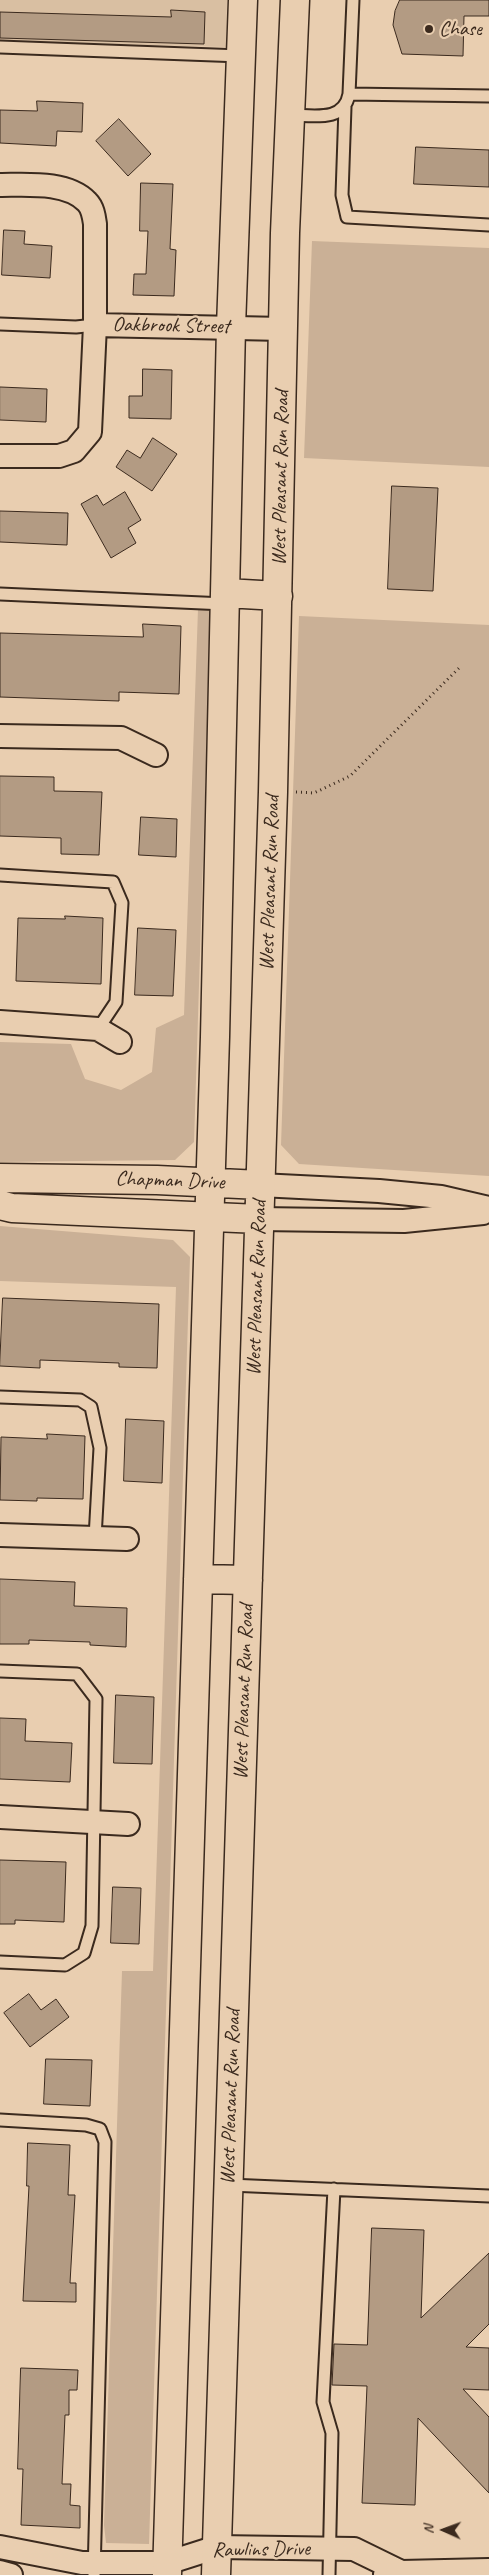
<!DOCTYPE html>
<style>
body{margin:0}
#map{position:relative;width:489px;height:2575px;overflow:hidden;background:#e9ceb0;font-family:Caveat,sans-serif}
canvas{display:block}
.north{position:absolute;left:419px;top:2505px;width:50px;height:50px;-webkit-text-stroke:4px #e9ceb0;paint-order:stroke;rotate:272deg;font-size:14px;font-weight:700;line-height:20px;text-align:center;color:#3b2a1e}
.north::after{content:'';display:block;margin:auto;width:18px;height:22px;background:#3b2a1e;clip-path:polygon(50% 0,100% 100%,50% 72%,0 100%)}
</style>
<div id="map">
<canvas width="489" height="2575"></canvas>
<div class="north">N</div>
</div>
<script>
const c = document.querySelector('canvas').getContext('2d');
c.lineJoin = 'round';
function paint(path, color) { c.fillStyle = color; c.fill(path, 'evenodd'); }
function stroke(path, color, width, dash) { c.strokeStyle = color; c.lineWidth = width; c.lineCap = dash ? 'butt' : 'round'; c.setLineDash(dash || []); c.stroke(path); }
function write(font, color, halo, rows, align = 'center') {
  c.font = font + ' Caveat,sans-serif'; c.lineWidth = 4.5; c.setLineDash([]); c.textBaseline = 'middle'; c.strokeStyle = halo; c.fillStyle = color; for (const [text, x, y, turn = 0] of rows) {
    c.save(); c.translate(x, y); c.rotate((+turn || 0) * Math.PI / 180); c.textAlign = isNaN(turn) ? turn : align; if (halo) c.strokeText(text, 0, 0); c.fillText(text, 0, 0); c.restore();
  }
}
paint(new Path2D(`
 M0 0H227L226 47 0 41Z`), '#d9bfa2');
paint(new Path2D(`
 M312 241 489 248V467L304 458Z
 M198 609H211L194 1142 175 1160 0 1162V1042L71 1044 85 1079 121 1090 152 1072 156 1028 184 1015Z
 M299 616 489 625V1176L299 1164 281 1145Z
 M0 1226 173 1240 190 1257 149 2544 106 2543 104 2525 122 1971H153L176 1287 0 1281Z`), '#cab096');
const building = new Path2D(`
 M400 0H489V16H464L463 56 402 54 393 25 395 11Z
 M171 10 205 12 204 44 0 38V12L171 17Z
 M37 101 83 103 82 132 57 131 56 146 0 143V110L37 111Z
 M119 119 151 154 128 176 96 141Z
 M416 147 489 150V187L414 184Z
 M141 183 173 184 170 249 176 250 174 296 133 295 134 274H146L148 231H140Z
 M4 230 25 231 24 244 52 246 50 278 2 275Z
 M143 369 172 370 171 419 129 418V396H142Z
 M0 387 47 389 46 422 0 420Z
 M153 438 177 454 152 491 116 467 127 450 140 458Z
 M392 486 438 488 433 591 388 589Z
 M125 492 141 520 128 528 136 543 111 558 81 504 97 495 103 505Z
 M0 511 68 513 67 545 0 542Z
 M143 624 181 626 179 694 119 692V701L0 697V633L143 637Z
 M0 776 54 777V791L102 792 99 855 61 854V838L0 836Z
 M141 817 177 819 176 857 139 855Z
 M65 916 103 918 101 984 16 981 18 918 65 919Z
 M138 928 176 930 173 996 135 995Z
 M3 1298 159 1304 157 1368 119 1367V1363L40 1360V1368L0 1366Z
 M126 1419 164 1421 162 1483 124 1481Z
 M47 1434 85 1436 83 1499 37 1498V1501L0 1500 1 1437 47 1439Z
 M0 1579 75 1582 74 1606 127 1608 126 1647 90 1645V1642L29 1640V1644H0Z
 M116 1695 154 1697 152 1764 114 1763Z
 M0 1718 26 1719 25 1741 72 1743 70 1782 0 1779Z
 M0 1860 66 1862 64 1922 15 1920V1924H0Z
 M113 1887 141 1888 139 1944 111 1943Z
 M29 1994 41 2010 56 1999 69 2017 30 2047 4 2013Z
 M46 2059 92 2060 90 2106 44 2104Z
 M28 2143 70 2145 68 2195H75L70 2283H76V2302L23 2301 29 2186H27Z
 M372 2228 424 2230 421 2318 489 2253V2324L466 2347 489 2348V2390L463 2389 489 2417V2493L418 2418 415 2505 362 2503 367 2386 332 2385 334 2344 367 2345Z
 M21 2368 78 2370 77 2390H69V2415H65L62 2484H71L70 2505 80 2506V2528L21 2525 23 2469H18Z`);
paint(building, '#b39b83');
stroke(building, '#3b2a1e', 1);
const lane = new Path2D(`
 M0 47 241 56
 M349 94 489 96
 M345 107 342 195 347 217 489 225
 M290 115C312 115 344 123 349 94L353 0
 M0 324 76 327 95 325
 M0 594 225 604
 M0 875 113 882 122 903 116 1002 98 1029
 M0 1397 80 1400 91 1407 100 1448 95 1538
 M0 1671 77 1674 96 1699 92 1926 84 1953 65 1965 0 1962
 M0 2120 86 2125 100 2129 105 2142 94 2575
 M229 2185 489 2196
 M329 2575 332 2433 323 2402 334 2189`);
const street = new Path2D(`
 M0 185C26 185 67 181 87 202 93 208 94 217 95 224V325L90 432 74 451 59 456H0
 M95 325 283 329
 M0 736 121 738 156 755
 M0 1022 98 1029 120 1042
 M260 1185 379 1191 441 1197 489 1208
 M259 1219 404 1221 483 1213
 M0 1535 127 1539
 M0 1817 128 1824
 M0 2547 82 2563H167L217 2547 354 2549 401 2572
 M0 2572 11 2575
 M385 2574 401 2572 489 2570`);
const secondary = new Path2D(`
 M226 593 278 596
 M0 1178 157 1180 260 1185
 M0 1205 12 1208 259 1219
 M198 1579 248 1580
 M167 2575 215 1037 231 327 243 0
 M216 2575 273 792 285 233 295 0`);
stroke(lane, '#3b2a1e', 15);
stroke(street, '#3b2a1e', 26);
stroke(secondary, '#3b2a1e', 31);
stroke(new Path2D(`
 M296 792 314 793 350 776 459 668`), '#3b2a1e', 3, [1, 4]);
stroke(lane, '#e9ceb0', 11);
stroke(street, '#e9ceb0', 22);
stroke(secondary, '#e9ceb0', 28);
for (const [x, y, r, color] of [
 [429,29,5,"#3b2a1e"]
]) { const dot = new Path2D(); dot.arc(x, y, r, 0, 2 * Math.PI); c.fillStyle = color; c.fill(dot); stroke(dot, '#e9ceb0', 2); }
write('21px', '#3b2a1e', '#e9ceb0', [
 ["Chase",439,29]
], 'left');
write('21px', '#3b2a1e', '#e9ceb0', [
 ["Oakbrook Street",171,326,1],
 ["West Pleasant Run Road",281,478,-89],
 ["West Pleasant Run Road",270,883,-88],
 ["Chapman Drive",170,1181,2],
 ["West Pleasant Run Road",257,1288,-88],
 ["West Pleasant Run Road",244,1692,-88],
 ["West Pleasant Run Road",231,2097,-88],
 ["Rawlins Drive",261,2550,-1]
]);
</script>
